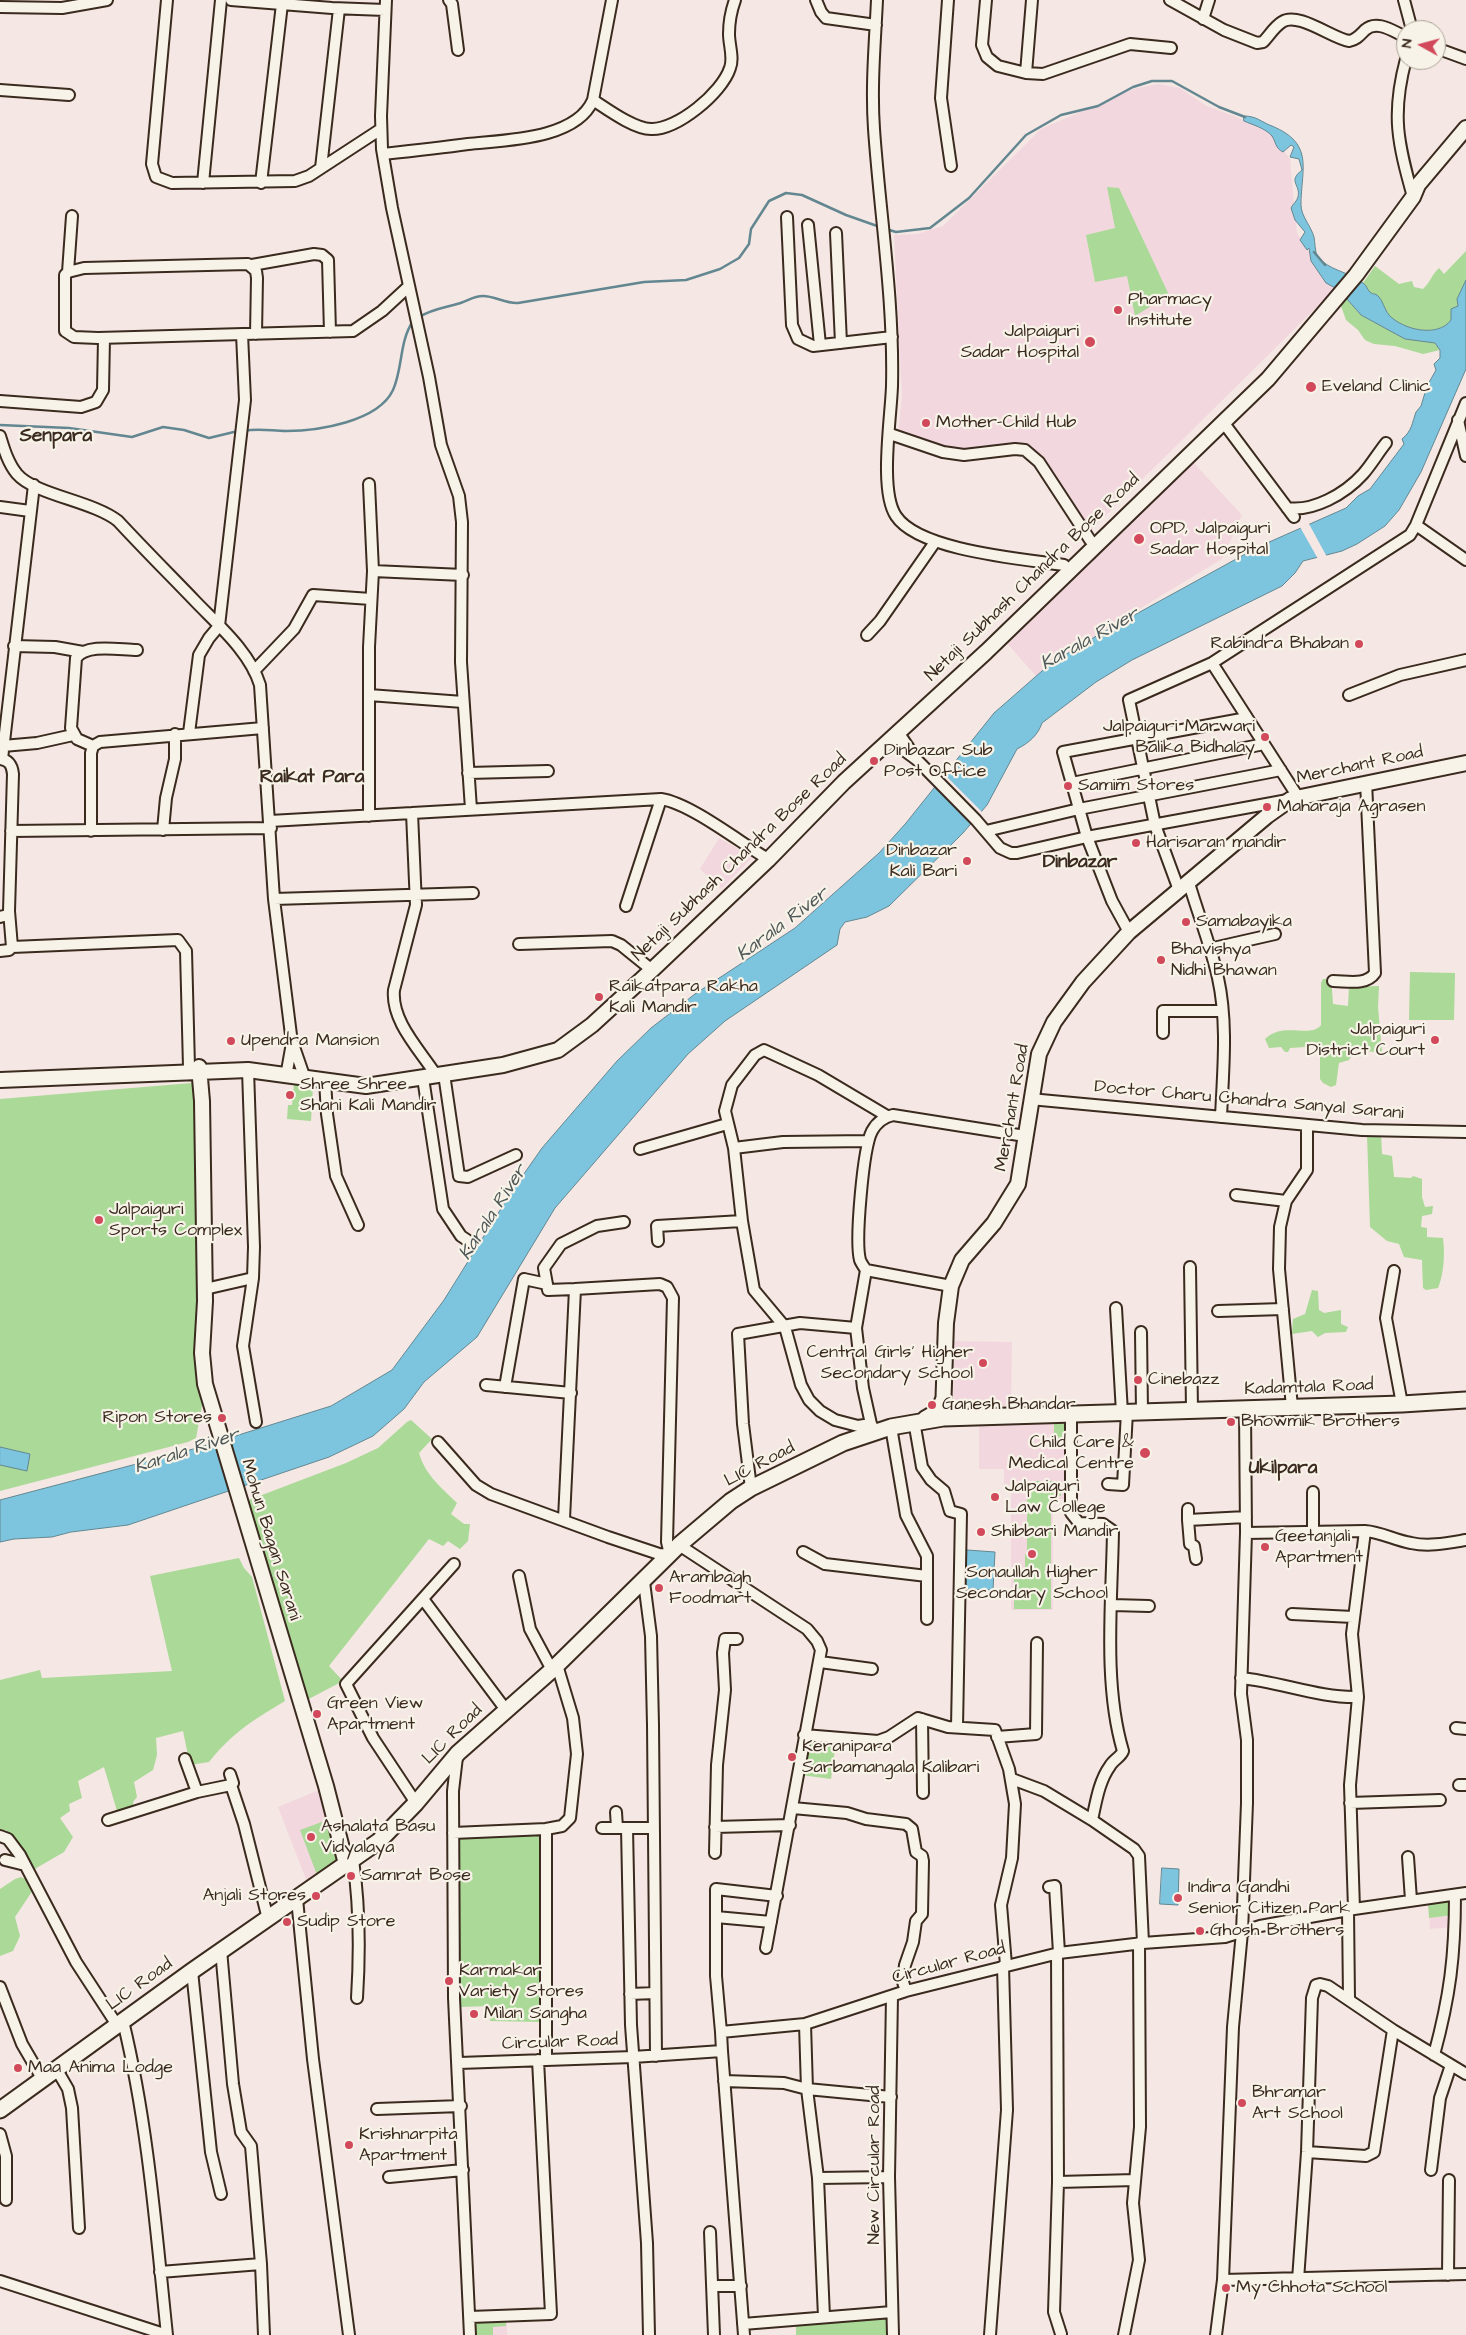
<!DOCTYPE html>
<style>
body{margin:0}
#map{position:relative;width:1466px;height:2335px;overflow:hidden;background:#f5e7e3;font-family:"Architects Daughter",sans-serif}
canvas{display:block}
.north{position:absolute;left:1396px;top:20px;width:50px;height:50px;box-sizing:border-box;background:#f7f3e8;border:1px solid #aca397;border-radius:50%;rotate:277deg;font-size:14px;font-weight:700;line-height:20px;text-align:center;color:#3b2a1e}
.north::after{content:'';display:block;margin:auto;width:18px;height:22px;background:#d1495b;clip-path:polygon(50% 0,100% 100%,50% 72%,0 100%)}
</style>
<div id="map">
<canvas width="1466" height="2335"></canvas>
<div class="north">N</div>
</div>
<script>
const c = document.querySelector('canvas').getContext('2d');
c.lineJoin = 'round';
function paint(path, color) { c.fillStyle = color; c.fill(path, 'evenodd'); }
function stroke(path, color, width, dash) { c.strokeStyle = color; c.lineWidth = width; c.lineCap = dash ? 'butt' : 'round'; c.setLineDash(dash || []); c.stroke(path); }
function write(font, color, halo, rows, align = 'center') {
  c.font = font + ' "Architects Daughter",sans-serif'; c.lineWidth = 4.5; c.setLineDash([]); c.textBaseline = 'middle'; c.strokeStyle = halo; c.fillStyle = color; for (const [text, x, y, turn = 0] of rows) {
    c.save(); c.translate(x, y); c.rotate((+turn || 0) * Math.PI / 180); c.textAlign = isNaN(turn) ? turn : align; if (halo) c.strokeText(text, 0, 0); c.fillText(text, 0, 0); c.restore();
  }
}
paint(new Path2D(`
 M1158 84 1180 88 1205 105 1270 130 1290 159 1297 233 1335 289 1088 533 1027 449 969 453 947 451 898 434 902 395 894 235 917 234 943 226 1041 129 1133 89Z
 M1194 463 1242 515 1222 559 1050 663 1036 676 1004 640Z
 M719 838 753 857 721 889 700 869Z
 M954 1341 1012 1342 1011 1414 953 1413Z
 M979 1424H1054V1438H1072L1073 1499H1053V1610H1011V1485H1004V1469H979Z
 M319 1790 337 1855 321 1874 307 1882 278 1807Z
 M1454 1898 1453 1927 1430 1929 1428 1901Z
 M507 2320V2335H471Z`), '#f2d8de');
paint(new Path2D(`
 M1107 187 1119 188 1169 295 1135 316 1127 276 1095 282 1086 235 1115 228Z
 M1466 251V280L1457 299 1458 307 1451 311V320C1438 338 1403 330 1389 315 1385 311 1384 306 1381 301 1378 296 1374 296 1370 292 1367 290 1366 285 1363 283L1375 266 1399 284 1412 281 1414 287 1423 289C1430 283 1432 274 1439 268L1444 274Z
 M1344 296 1361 315 1405 339 1435 343 1440 350 1423 354 1395 346 1374 344 1365 340 1358 330 1346 320 1341 306Z
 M1410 972 1455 973 1454 1020H1409Z
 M1323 979H1329L1332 989 1333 1004 1348 1006 1349 987 1379 986 1378 1007 1382 1052 1354 1051 1349 1060 1339 1063 1336 1085 1331 1087 1323 1083 1320 1079V1046L1290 1048 1288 1052H1285L1281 1047 1269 1048 1265 1039C1284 1021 1310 1039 1321 1025V983Z
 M192 1083 195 1101 197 1149 196 1359 203 1400 196 1438 188 1442 0 1491V1099Z
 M294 1084 313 1086 311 1121 287 1119 288 1105H292Z
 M1367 1134H1381L1382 1154 1392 1156 1394 1177 1411 1178 1413 1176 1422 1179V1197L1425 1207 1433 1206 1432 1214 1422 1216 1421 1227 1427 1228V1237L1443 1238C1445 1253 1444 1274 1438 1288L1426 1290 1423 1288 1422 1260 1404 1257 1399 1244 1387 1241 1370 1227Z
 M1312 1290 1318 1291 1319 1310 1324 1313 1341 1310V1324L1348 1327 1346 1332 1325 1333 1318 1337 1312 1331 1292 1334 1293 1319 1305 1314Z
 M411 1420 432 1439 419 1453C425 1475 442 1488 457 1503L451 1514 464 1524H470L468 1541 460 1549 448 1541 443 1546 429 1539 329 1666 343 1681 303 1702 241 1503 346 1463 378 1448 407 1422Z
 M1054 1424H1064L1072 1432V1438H1054Z
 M1027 1481H1061V1496H1051V1609H1014V1574H1025V1554H1027Z
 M239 1558 244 1568 252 1577 285 1701C253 1720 232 1733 209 1762L190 1765 183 1731 156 1738 157 1755 153 1770 134 1782 137 1797 133 1802 134 1808 117 1811 104 1767 78 1781 82 1798 69 1804 70 1811 60 1818 73 1837 64 1852 33 1870 6 1830H0V1680L40 1670 42 1678 172 1671 150 1576Z
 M812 1740 836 1743 831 1779 801 1775 805 1744Z
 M327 1820 337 1855 335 1865 317 1875 300 1830Z
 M456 1834H540L542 2022 490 2021V2006L459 2007Z
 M21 1877 27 1880 33 1890 15 1917 20 1936 13 1951 0 1956V1889L15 1879Z
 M1454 1898 1453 1915 1429 1918 1428 1901Z
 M886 2315 888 2335H796V2323Z
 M506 2320V2326L493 2327V2335H471L474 2321Z`), '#aad998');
const water = new Path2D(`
 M1244 116C1257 116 1261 122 1272 126 1315 144 1301 169 1301 205 1301 216 1311 226 1314 237 1315 243 1315 250 1317 256 1329 271 1348 271 1363 283 1367 285 1367 290 1370 292 1373 295 1374 293 1377 295 1383 300 1384 309 1389 315 1403 330 1438 338 1451 320V309L1458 306 1457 299 1466 280V369L1421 472 1399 510 1385 526 1357 544 1342 551 1303 561 1295 573 1282 586 1132 660 1096 682 1042 723C1038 735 1029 743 1017 749L987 805 963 833 889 906 867 917 845 922 840 929 837 945 725 1021 688 1054 555 1208 477 1337 424 1382 404 1409 373 1436 329 1457 128 1525 71 1532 52 1537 14 1539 0 1542V1500L197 1448 331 1406 392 1370 444 1300 512 1191 542 1148 617 1061 651 1028 695 994 795 928 879 853 906 823 994 713 1050 664 1098 635 1258 547 1346 508 1358 496 1370 489 1404 444 1402 439C1412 431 1412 423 1416 412L1421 406 1427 386 1436 370 1434 364 1440 358V350L1435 343 1405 339 1361 315 1339 290 1326 283 1311 261 1309 248 1307 250 1300 240 1305 232 1295 220 1291 208C1293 204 1297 201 1298 197 1301 184 1287 182 1302 170L1299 159 1290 157 1294 147 1291 145 1283 152C1275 148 1276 142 1272 136 1265 128 1253 125 1244 121Z
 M0 1447 30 1454 27 1471 0 1465Z
 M967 1550 995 1552 993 1590 965 1589Z
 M1162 1868 1179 1869 1178 1905 1160 1904Z`);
paint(water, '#7dc5de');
stroke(water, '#638791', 1);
paint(new Path2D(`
 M1308 522 1327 557 1318 559 1300 527Z
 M943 773 983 813 973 823 934 784Z`), '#f5e7e3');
stroke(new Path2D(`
 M886 229 896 232 930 228 969 198 1026 135 1061 115 1098 106 1133 87 1152 81H1172L1219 107 1245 117
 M1314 252 1325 265
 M419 317C432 309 443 308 457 304 466 302 473 296 483 296 495 296 506 304 518 303L644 282 686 280 720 269 739 258 749 244 751 229 769 201 786 193 802 195 846 215 880 227
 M0 425 69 428 132 437 163 427 184 430 209 438 238 431
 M244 431C258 428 272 431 286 431 317 431 378 422 393 390 403 368 399 342 413 321`), '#638791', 2.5);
const minor = new Path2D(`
 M167 0 152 164 156 177 172 183 295 181 309 176 381 129
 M231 0 332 8 385 10
 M386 0 381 116 382 149 392 208 429 377 441 445 459 496 462 522 461 662 471 809
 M449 0 452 4 458 50
 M816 0 821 12 826 18 876 25
 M877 0C875 43 871 86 874 129 880 215 894 299 892 386 891 418 879 491 896 516 919 551 1024 559 1064 565
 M948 0 941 98 951 166
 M986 0 982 45 987 57 998 66 1026 73 1043 74 1130 44 1171 48
 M1170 0 1224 30 1257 43 1263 42C1269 36 1274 27 1282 22 1298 11 1333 39 1349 41 1356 40 1360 35 1365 30 1377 19 1394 32 1406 37
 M1404 0 1412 30
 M0 7 62 8 107 0
 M1203 19 1209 0
 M1436 48 1466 59
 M1406 59C1391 115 1398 143 1413 197
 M1026 73 1032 0
 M0 90 69 95
 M593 100C607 109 634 129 651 129 677 130 722 93 730 68 734 58 729 45 729 34 729 22 731 11 735 0
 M383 154C411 151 439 148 468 144 504 140 576 140 593 100L612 0
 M321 168 339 9
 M203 183 221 0
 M261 183 282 4
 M787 217 792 325 798 339 813 346 892 337
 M808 225 820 345
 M836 233 841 343
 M252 265 314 254 322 255 328 260 330 332
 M68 272 72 216
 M256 334 257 278 256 271 248 264 84 268 68 272 65 275V331L74 337 98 338 353 331 382 311 408 287
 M0 401 81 407 96 402 103 390 104 338
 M1458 420 1466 456
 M1223 422 1294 517
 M890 434 943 452 964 455 1015 449 1025 450 1039 462 1090 540
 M0 436C4 449 8 463 17 474 35 495 93 501 118 521 143 548 169 574 195 601 218 625 250 652 260 685L274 899 292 1043 287 1071
 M369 484 373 571
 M0 507 30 511
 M1287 508C1313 512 1345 494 1363 474 1371 465 1378 453 1386 443
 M1416 525 1466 560
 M867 635 880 621 935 542
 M14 646 55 647 83 652
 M1212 663 1298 797
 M254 671 294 629 313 595 371 599
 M369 695 463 702
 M1349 695 1400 675 1466 660
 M1247 718 1063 752 1087 837 1288 800
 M189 733 199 655 209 638 219 626 245 400 242 334
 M890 740 917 760 898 732
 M3 746 37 743 73 735
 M93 746 77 739 71 728 76 658C87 643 120 650 137 650
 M0 759C9 760 12 765 13 774L9 911 8 915 0 917
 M2 759 34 485
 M917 760 976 820 1000 848 1011 853H1017L1087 837 1112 901 1129 932
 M468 773 548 771
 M1072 783 1264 744
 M412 813 416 905 394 990C391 1020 418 1048 434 1072
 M369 816V647L373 571 463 575
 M270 821 661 799C689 803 737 840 763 856
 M163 830 166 798 175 759V734
 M11 831 271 828
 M91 831V753L93 746 100 742 263 728
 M986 831 1079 809 1281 770
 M1189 883C1198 914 1211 946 1218 978 1228 1023 1223 1071 1221 1117
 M1179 890 1155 825 1129 700 1212 663 1410 535 1416 525 1466 403
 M274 899 473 893
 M626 906 661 799
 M519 944 612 941 621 945 647 966
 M12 947 178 940 186 951 189 1067
 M1209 949 1275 934
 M0 951 9 950 12 947 9 911
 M1333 981C1347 981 1366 986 1375 973L1366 782
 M1163 1033V1011H1222
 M293 1044 303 1073
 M248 1070 254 1247 253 1278 243 1346 256 1422
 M444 1074 459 1176 468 1177 516 1155
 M423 1078 443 1209 461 1236 470 1242
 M325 1080 327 1114 336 1176 358 1225
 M1030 1099 1362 1130 1466 1132
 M734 1148 783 1142 868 1141
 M640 1149 727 1124
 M1236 1195 1286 1201
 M658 1241 657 1226 742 1221
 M1190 1267 1192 1410
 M1394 1271 1386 1318 1402 1404
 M951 1286 866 1270C864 1267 861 1263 860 1260 855 1241 863 1148 872 1131 877 1122 884 1117 893 1115L1025 1136
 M205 1289 253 1278
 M575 1289 548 1290 544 1268 561 1244 597 1226 624 1222
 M1116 1308 1122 1413
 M1218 1311 1283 1309
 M856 1328 866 1270
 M1141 1332 1142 1412
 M486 1385 571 1393
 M505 1387 524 1279 547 1284
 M1292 1407 1279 1269 1280 1227 1286 1201 1307 1170V1125
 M1071 1414V1513L1079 1523 1103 1524 1113 1531C1112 1600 1103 1684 1123 1751 1121 1757 1113 1760 1110 1766 1099 1781 1096 1802 1092 1820L1134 1849 1139 1856 1143 1943
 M914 1421 922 1467 931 1480 944 1491 950 1511 961 1514 957 1727
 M891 1427 906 1515 927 1556V1619
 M875 1431 871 1424 858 1426 835 1420 820 1411 809 1400 801 1385 785 1327 754 1290 742 1221 734 1148 725 1111 732 1085 755 1055 764 1050 818 1075 887 1116
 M438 1442 476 1485 491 1494 608 1537 659 1554 670 1555 667 1542 673 1298 667 1287 660 1284 575 1289 564 1519
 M1108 1484 1123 1485 1127 1412
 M751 1488 743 1424 738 1334 800 1323 856 1328 863 1388 871 1424
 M1188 1509V1520
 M1313 1532V1492
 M1246 1533 1365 1531C1381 1532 1394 1540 1411 1543 1429 1547 1448 1543 1466 1540
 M679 1545 807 1629 817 1641 821 1650 766 1948
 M803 1552 825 1564 927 1576
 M1196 1559 1194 1546 1190 1544 1188 1520 1246 1517
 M519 1576 530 1629 552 1670
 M644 1582 651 1636 653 1725 656 2056
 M423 1599 506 1710
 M1112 1605 1149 1606
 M1292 1614 1353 1617
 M820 1662 872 1669
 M1241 1678C1281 1682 1318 1698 1358 1697
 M922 1719 923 1793
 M1456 1728 1466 1729
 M804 1735 878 1741 889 1737 918 1718 948 1727 995 1730 1009 1769 1015 1804 1012 1858 1001 1905 1006 1965
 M997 1737 1036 1734 1037 1643
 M457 1757 453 1791 454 1998 470 2335
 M185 1759 197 1792
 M230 1774 233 1783 231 1785
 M1012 1779 1044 1791 1092 1820
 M1459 1785H1466
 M416 1803 373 1738 346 1684 454 1564
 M1350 1803 1440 1800
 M793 1808 847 1813 866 1819 906 1824 912 1829 916 1852 922 1856 923 1861 922 1914 916 1921 913 1942 905 1965 903 1982 906 1991
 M616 1812 617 1828
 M108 1820 197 1792 231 1785 244 1824 268 1919
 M715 1827 790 1825
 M602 1828H627
 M546 1829 562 1826 570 1818 577 1754 573 1718 557 1665
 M453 1833 546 1829V2060
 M0 1836 8 1839 20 1855 76 1962 117 2025
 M715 1853 717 1765 725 1690 723 1653 725 1639H737
 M1408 1857 1411 1900
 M5 1860 25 1865
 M353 1860C360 1907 360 1951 357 1998
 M1049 1887 1055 1886 1059 1953
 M297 1899 313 2059 349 2335
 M1354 1909 1350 1785 1358 1697 1352 1634 1365 1531
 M1348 1910 1349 1999
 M716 1917 771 1922
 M221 1950 233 2084 241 2132 251 2146 261 2264 264 2335
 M1057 1953 1058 2182 1054 2312 1061 2334
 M192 1971 211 2152 221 2194
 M0 1987 22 2044 43 2080
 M630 1994 655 1993
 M892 1996 889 2177 893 2335
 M805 2024 807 2089 891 2097
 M721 2032 716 1976V1889L777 1896
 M722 2051 744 2335
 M1434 2055C1450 1996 1455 1956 1455 1895
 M459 2063 633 2057 722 2051 721 2032 805 2024 906 1991 1059 1953 1143 1943 1225 1937 1260 1926 1354 1909 1466 1893
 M57 2070 68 2089 72 2108 79 2228
 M724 2081 784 2083 807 2089 818 2178 824 2317
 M377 2109 461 2106
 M0 2134 6 2156V2200
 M1307 2152 1366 2156 1374 2152 1393 2030
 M1431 2170 1440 2098 1451 2065
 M389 2177 463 2170
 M818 2178 889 2177
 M1058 2182 1135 2180
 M710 2232 714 2335
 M160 2272 261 2264
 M1448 2275 1449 2180
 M1223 2280 1466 2274
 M1298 2280 1307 2152 1312 1998 1316 1985 1320 1984 1328 1986 1393 2030 1466 2074
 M0 2281 167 2335C156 2230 148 2124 123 2021
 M713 2286H741
 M470 2317 551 2314 538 2060
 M743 2324 892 2312
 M649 2335 647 2243 631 2025 627 1828H654
 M990 2335 1007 2110 1003 1966
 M1124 2335 1139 2260 1133 2203 1140 2127 1139 1943
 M1216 2335 1223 2280 1233 2027 1242 1932 1247 1803V1740L1241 1694 1246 1533 1245 1409`);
const tertiary = new Path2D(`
 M199 1067 202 1101 205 1301 202 1353 205 1384 326 1786 346 1864
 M0 1080 248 1070 366 1086 503 1065 558 1050 592 1025 652 970 768 860 844 782 986 652 1268 379 1356 275 1413 197 1418 185 1466 128
 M943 1413 946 1323 951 1286 962 1260 994 1223 1018 1184 1039 1054 1054 1022 1083 982 1129 932 1267 816 1291 799 1466 763`);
const secondary = new Path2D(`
 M925 1419 937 1412 943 1401
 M0 2110 192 1971 379 1841 416 1803 458 1753 552 1670 679 1545 731 1501 751 1488 843 1443 891 1427 943 1418 1402 1404 1466 1400`);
stroke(minor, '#3b2a1e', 14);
stroke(tertiary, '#3b2a1e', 18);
stroke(secondary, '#3b2a1e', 19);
stroke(minor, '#f7f3e8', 10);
stroke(tertiary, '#f7f3e8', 14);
stroke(secondary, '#f7f3e8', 15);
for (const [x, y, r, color] of [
 [1118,310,5,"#d1495b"],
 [1090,342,6,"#d1495b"],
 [1311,387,6,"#d1495b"],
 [926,423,5,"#d1495b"],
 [1139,539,6,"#d1495b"],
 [1359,644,5,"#d1495b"],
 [1265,737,5,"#d1495b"],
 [874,761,5,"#d1495b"],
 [1068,786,5,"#d1495b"],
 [1267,807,5,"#d1495b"],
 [1136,843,5,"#d1495b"],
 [967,861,5,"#d1495b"],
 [1186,922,5,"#d1495b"],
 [1161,960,5,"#d1495b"],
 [599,997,5,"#d1495b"],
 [1435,1040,5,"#d1495b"],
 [231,1041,5,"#d1495b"],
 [290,1095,5,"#d1495b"],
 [99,1220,5,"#d1495b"],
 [983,1363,5,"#d1495b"],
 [1138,1380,5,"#d1495b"],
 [932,1405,5,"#d1495b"],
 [222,1418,5,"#d1495b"],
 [1231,1422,5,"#d1495b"],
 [1145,1453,6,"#d1495b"],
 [995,1497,5,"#d1495b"],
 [981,1532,5,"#d1495b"],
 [1265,1547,5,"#d1495b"],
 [1032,1554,5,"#d1495b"],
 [659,1588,5,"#d1495b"],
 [317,1714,5,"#d1495b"],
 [792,1757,5,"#d1495b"],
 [311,1837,5,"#d1495b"],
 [351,1876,5,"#d1495b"],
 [316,1896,5,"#d1495b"],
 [1178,1898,5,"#d1495b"],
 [287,1922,5,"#d1495b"],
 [1200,1931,5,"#d1495b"],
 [449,1981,5,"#d1495b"],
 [474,2014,5,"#d1495b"],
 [18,2068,5,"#d1495b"],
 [1242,2103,5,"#d1495b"],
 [349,2145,5,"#d1495b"],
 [1226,2288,5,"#d1495b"]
]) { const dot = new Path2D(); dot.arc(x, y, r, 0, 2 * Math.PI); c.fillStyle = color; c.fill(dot); stroke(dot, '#f7f3e8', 2); }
write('18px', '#3b2a1e', '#f7f3e8', [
 ["Pharmacy",1128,300],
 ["Institute",1128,321],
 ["Jalpaiguri",1079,332,"right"],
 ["Sadar Hospital",1079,353,"right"],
 ["Eveland Clinic",1322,387],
 ["Mother-Child Hub",936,423],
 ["OPD, Jalpaiguri",1150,529],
 ["Sadar Hospital",1150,550],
 ["Rabindra Bhaban",1349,644,"right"],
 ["Jalpaiguri Marwari",1255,727,"right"],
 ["Balika Bidhalay",1255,748,"right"],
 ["Dinbazar Sub",884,751],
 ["Post Office",884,772],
 ["Samim Stores",1078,786],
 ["Maharaja Agrasen",1277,807],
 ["Harisaran mandir",1146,843],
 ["Dinbazar",957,851,"right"],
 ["Kali Bari",957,872,"right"],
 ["Samabayika",1196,922],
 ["Bhavishya",1171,950],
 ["Nidhi Bhawan",1171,971],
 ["Raikatpara Rakha",609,987],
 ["Kali Mandir",609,1008],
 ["Jalpaiguri",1425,1030,"right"],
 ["District Court",1425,1051,"right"],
 ["Upendra Mansion",241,1041],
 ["Shree Shree",300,1085],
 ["Shani Kali Mandir",300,1106],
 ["Jalpaiguri",109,1210],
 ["Sports Complex",109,1231],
 ["Central Girls' Higher",973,1353,"right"],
 ["Secondary School",973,1374,"right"],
 ["Cinebazz",1148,1380],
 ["Ganesh Bhandar",942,1405],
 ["Ripon Stores",212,1418,"right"],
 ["Bhowmik Brothers",1241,1422],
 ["Child Care &",1134,1443,"right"],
 ["Medical Centre",1134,1464,"right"],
 ["Jalpaiguri",1005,1487],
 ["Law College",1005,1508],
 ["Shibbari Mandir",991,1532],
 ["Geetanjali",1275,1537],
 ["Apartment",1275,1558],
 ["Sonaullah Higher",1032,1573,"center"],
 ["Secondary School",1032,1594,"center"],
 ["Arambagh",669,1578],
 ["Foodmart",669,1599],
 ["Green View",327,1704],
 ["Apartment",327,1725],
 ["Keranipara",802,1747],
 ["Sarbamangala Kalibari",802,1768],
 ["Ashalata Basu",321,1827],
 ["Vidyalaya",321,1848],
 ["Samrat Bose",361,1876],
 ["Indira Gandhi",1188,1888],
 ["Senior Citizen Park",1188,1909],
 ["Anjali Stores",306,1896,"right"],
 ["Sudip Store",297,1922],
 ["Ghosh Brothers",1210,1931],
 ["Karmakar",459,1971],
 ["Variety Stores",459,1992],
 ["Milan Sangha",484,2014],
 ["Maa Anima Lodge",28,2068],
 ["Bhramar",1252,2093],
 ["Art School",1252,2114],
 ["Krishnarpita",359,2135],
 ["Apartment",359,2156],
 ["My Chhota School",1236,2288]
], 'left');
write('18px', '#3b2a1e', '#f7f3e8', [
 ["Netaji Subhash Chandra Bose Road",1033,578,-44],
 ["Merchant Road",1360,766,-12],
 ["Netaji Subhash Chandra Bose Road",740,858,-44],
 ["Doctor Charu Chandra Sanyal Sarani",1249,1101,5],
 ["Merchant Road",1013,1108,-80],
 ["Kadamtala Road",1309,1388,-2],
 ["LIC Road",760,1465,-28],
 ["Mohun Bagan Sarani",270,1540,73],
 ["LIC Road",453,1735,-45],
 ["Circular Road",949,1964,-15],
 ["LIC Road",140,1985,-36],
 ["Circular Road",560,2043,-2],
 ["New Circular Road",875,2165,-90]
]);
write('bold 19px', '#3b2a1e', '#f7f3e8', [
 ["Senpara",56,437],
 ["Raikat Para",312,778],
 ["Dinbazar",1080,863],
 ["Ukilpara",1283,1469]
]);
write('italic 19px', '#4f5858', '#f7f3e8', [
 ["Karala River",1090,640,-29],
 ["Karala River",783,925,-37],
 ["Karala River",494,1213,-57],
 ["Karala River",187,1452,-18]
]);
</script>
